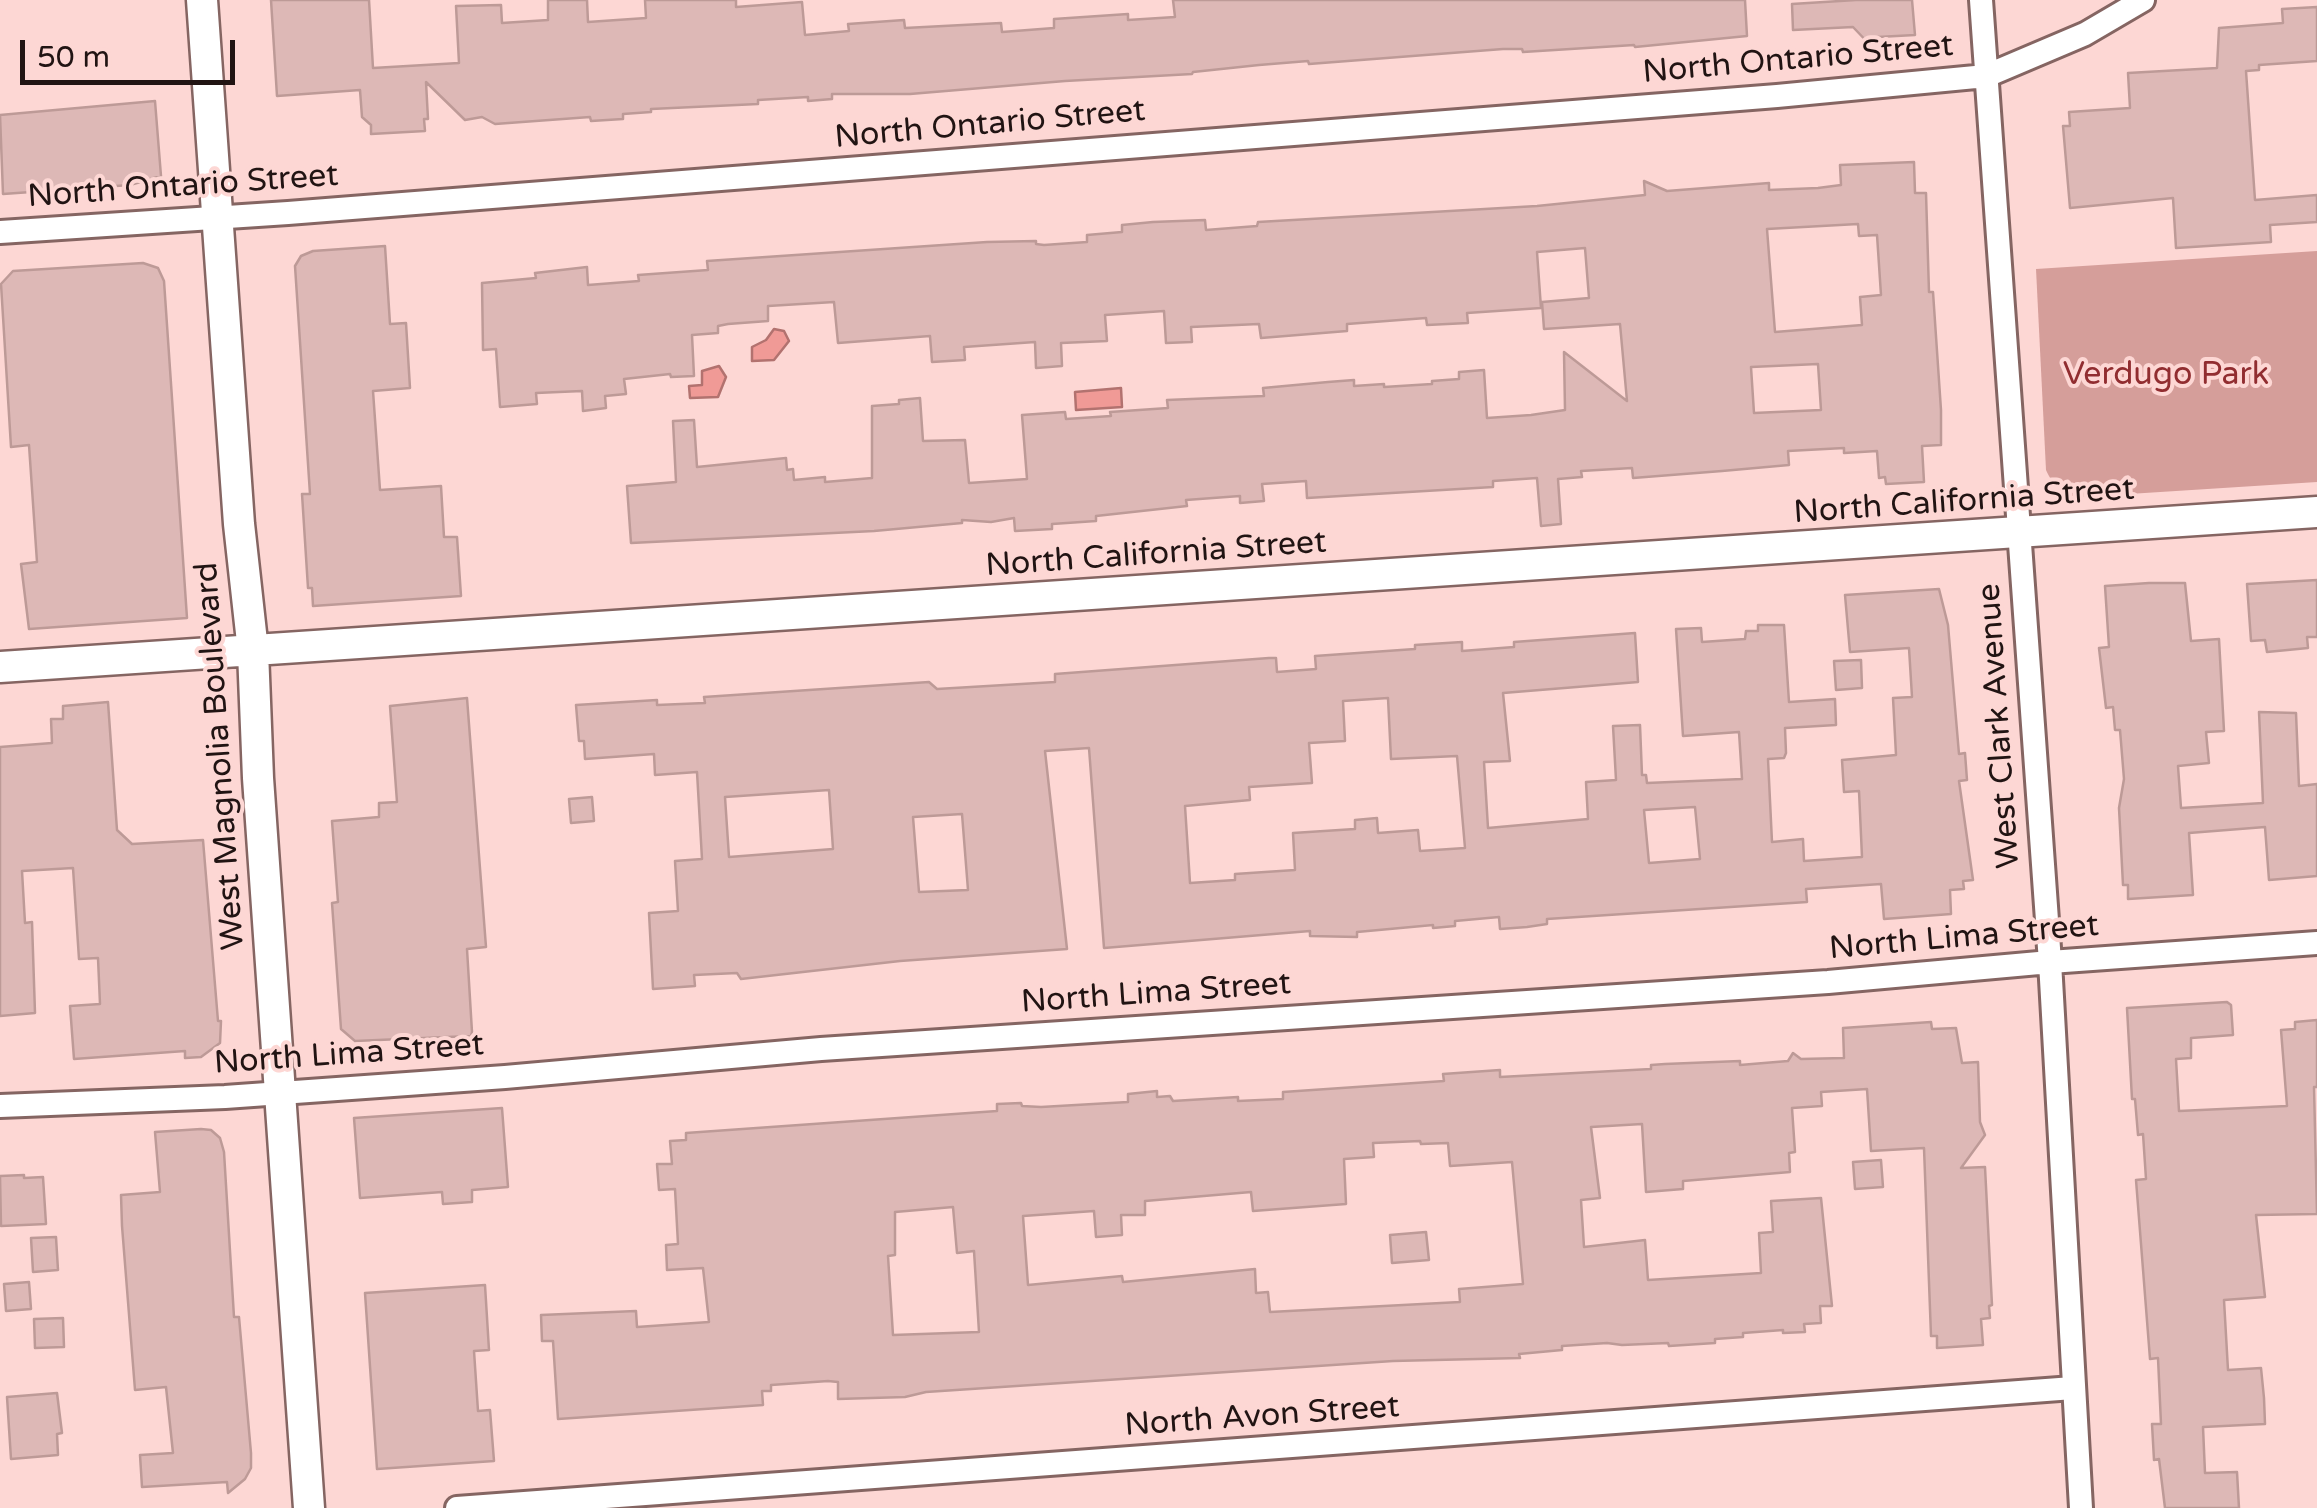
<!DOCTYPE html>
<style>
body{margin:0}
#map{position:relative;width:2317px;height:1508px;overflow:hidden;background:#fdd7d4;font-family:"Varela Round",sans-serif}
canvas{display:block}
.scale{position:absolute;left:20px;top:40px;width:215px;height:45px;box-sizing:border-box;border:5px solid #211413;border-top:0;padding-left:12px;font-size:30px;line-height:35px;white-space:nowrap;color:#211413;-webkit-text-stroke:8px #fdd7d4;paint-order:stroke}
</style>
<div id="map">
<canvas width="2317" height="1508"></canvas>
<div class="scale">50 m</div>
</div>
<script>
const c = document.querySelector('canvas').getContext('2d');
c.lineJoin = 'round';
function paint(path, color) { c.fillStyle = color; c.fill(path, 'evenodd'); }
function stroke(path, color, width, dash) { c.strokeStyle = color; c.lineWidth = width; c.lineCap = dash ? 'butt' : 'round'; c.setLineDash(dash || []); c.stroke(path); }
function write(font, color, halo, rows, align = 'center') {
  c.font = font + ' "Varela Round",sans-serif'; c.lineWidth = 8; c.setLineDash([]); c.textBaseline = 'middle'; c.strokeStyle = halo; c.fillStyle = color; for (const [text, x, y, turn = 0] of rows) {
    c.save(); c.translate(x, y); c.rotate((+turn || 0) * Math.PI / 180); c.textAlign = isNaN(turn) ? turn : align; if (halo) c.strokeText(text, 0, 0); c.fillText(text, 0, 0); c.restore();
  }
}
paint(new Path2D(`
 M2317 251V482L2082 497C2065 497 2053 486 2046 470L2036 269Z`), '#d59e9a');
const water = new Path2D(`
 M774 329 784 331 789 341 774 360 752 361V347L766 340Z
 M719 366 726 377 718 397 690 398 689 386 702 385V371Z
 M1121 388 1122 407 1076 410 1075 392Z`);
paint(water, '#f09a96');
stroke(water, '#b2726f', 2.5);
const building = new Path2D(`
 M271 0H369L373 68 459 63 456 6 501 5 502 23 548 20V0H587L588 22 646 18 645 0H736V7L802 2 805 35 849 31 848 24 904 20 905 28 1001 23 1002 32 1054 28V19L1128 14V20L1175 17 1173 0H1745L1747 36 1635 47 1634 45 1523 52 1522 49H1503L1309 64 1308 61 1259 65 1193 72 1192 74 1065 81 910 94H832V99L808 101V97L758 100V104L651 109V112L623 114V119L591 121 590 117 495 124 482 117 465 120 426 82 428 119H424L425 131 371 134V125L362 117 360 90 277 96Z
 M1856 0H1912L1915 35 1878 37 1872 47 1853 27 1793 30 1792 4Z
 M2317 7V61L2259 65V70L2246 71 2255 200 2317 195V222L2270 225 2271 242 2176 248 2173 198 2070 208 2063 126H2070L2069 112 2130 108 2128 73 2217 68 2219 28 2283 23 2282 9Z
 M155 101 161 176 130 185 3 194 0 115Z
 M1914 162 1915 193H1926L1929 292H1933L1941 410V445L1922 446 1924 482 1886 484 1885 477 1879 478 1877 451 1844 453V448L1788 451 1789 465 1722 471 1633 478 1632 468 1581 471 1582 477 1558 479 1561 524 1541 526 1537 478 1493 481V487L1307 498 1306 481 1262 484 1264 501 1240 503V496L1186 500 1187 506 1096 516V521L1052 524V529L1015 531 1014 518 991 522 962 520V523L874 531 631 543 627 486 676 482 673 421 694 420 697 467 786 458 787 470 793 469 794 480 825 477V482L872 478V406L899 404V400L920 398 923 441 965 440 969 483 1027 479 1022 415 1065 412 1066 419 1111 416 1110 412 1168 408 1167 400 1264 396 1263 388 1328 382 1354 380V386L1384 384V387L1432 384V381L1459 379V372L1484 370 1487 418 1531 415 1565 410 1564 352 1627 401 1620 324 1544 329 1542 302 1589 298 1585 248 1537 252 1541 308 1467 313 1468 323 1427 325 1426 318 1347 324V331L1261 338 1259 324 1191 327 1192 342 1166 343 1164 311 1105 315 1107 341 1061 343 1062 366 1036 368 1035 342 964 347 965 360 932 362 930 336 838 343 834 302 768 306V321L728 324 718 326V333L692 335 694 376 671 377 670 374 624 379 626 394 605 396 606 408 583 411 582 391 536 393 537 404 500 407 496 349 483 350 482 283 536 278 535 273 587 267 588 285 639 281 638 275 708 270 707 261 987 242 1036 241V244L1044 245 1087 242V235L1122 232V225L1153 222 1205 220 1206 230 1257 226 1258 222 1537 206 1645 195 1644 181 1667 191 1769 183V190L1818 188 1841 185 1840 165ZM1858 224 1859 236 1877 235 1881 295 1860 297 1862 325 1775 332 1767 229ZM1818 364 1821 410 1754 413 1751 367Z
 M385 246 390 324 406 323 410 388 373 391 380 490 441 486 444 537H457L461 596 313 606 312 588H308L302 494H310L295 266 301 256 313 251Z
 M143 263 158 268 164 281 187 618 29 629 21 564 37 562 29 445 11 447 1 284 13 271Z
 M2317 580V637H2307L2308 648 2267 652 2265 640 2251 641 2247 584Z
 M2149 583H2185L2191 641 2219 639 2224 731 2206 732 2209 763 2178 766 2181 808 2263 803 2259 712 2296 713 2299 786 2317 784V876L2269 880 2265 827 2189 833 2193 895 2128 899V885H2123L2119 808 2124 779 2120 730H2115L2113 707 2106 708 2099 648 2109 647 2105 586Z
 M1939 589 1948 625 1959 754 1965 753 1967 780 1959 781 1973 880 1963 881 1964 889 1950 890 1951 914 1884 919 1881 884 1806 889 1807 902 1547 919V924L1527 927 1500 929 1499 917 1455 921V926L1433 928V925L1357 932V937L1310 936V931L1104 948 1089 748 1045 751 1067 949 900 961 741 979 737 973 694 975 695 986 653 989 649 913 678 911 675 861 702 859 697 772 655 775 654 754 585 759 584 741H579L576 705 657 700V705L705 703 704 697 929 682 937 689 1055 682V674L1269 658H1276L1277 672 1316 669 1315 656 1415 649V645L1462 642V651L1514 647V642L1635 633 1638 682 1503 693 1510 761 1484 762 1488 828 1588 819 1586 782 1616 780 1613 726 1640 725 1642 775H1646L1647 783 1742 779 1739 732 1683 736 1676 629 1701 628 1702 642 1745 639 1746 631H1758V625H1784L1789 702 1835 699 1836 725 1785 728 1786 753 1784 758 1768 759 1772 842 1803 839 1804 861 1862 857 1859 791 1844 792 1842 760 1896 755 1893 698 1912 697 1909 648 1850 652 1845 595ZM1388 698 1391 759 1457 756 1465 848 1420 851 1418 830 1378 833 1377 818 1355 820V829L1293 833 1295 870 1235 874V880L1190 883 1185 806 1250 800 1249 787 1312 783 1309 743 1345 741 1343 701ZM829 790 833 849 729 857 725 797ZM1695 807 1700 859 1649 863 1644 810ZM962 814 968 890 919 892 913 817Z
 M1861 660 1862 688 1836 690 1834 661Z
 M467 698 486 947 467 949 472 1032 471 1036 355 1041 341 1029 332 903 338 902 332 821 379 817V803L397 802 390 706Z
 M108 702 117 830 132 844 203 840 218 1021H221L220 1043 201 1057 185 1058V1051L74 1059 70 1006 100 1004 98 958 79 959 73 868 22 871 25 923 32 922 35 1013 0 1016V747L52 743 51 719H63V706Z
 M592 797 594 821 571 823 569 799Z
 M2227 1002 2231 1005 2233 1035 2191 1038V1058L2176 1059 2179 1111 2287 1106 2281 1030 2295 1029V1022L2317 1020V1087H2314L2317 1214 2256 1215 2265 1297 2224 1300 2228 1370 2261 1368 2264 1398 2265 1424 2203 1427 2205 1473 2237 1472 2239 1508H2165L2159 1459 2154 1460 2152 1424H2161L2158 1358 2150 1359 2136 1180 2146 1179 2143 1134 2138 1135 2135 1099H2132L2127 1008Z
 M1931 1022 1932 1029 1956 1028 1962 1063 1978 1062 1980 1122 1985 1135 1961 1168 1985 1167 1992 1305 1989 1306 1990 1318 1981 1319 1983 1345 1937 1348V1336H1931L1924 1148 1871 1151 1867 1089 1821 1092 1822 1106 1792 1108 1795 1152 1789 1153 1790 1172 1683 1181V1189L1646 1192 1642 1124 1591 1127 1600 1198 1581 1200 1584 1247 1645 1240 1648 1280 1761 1273 1759 1233 1773 1232 1771 1201 1821 1198 1832 1306H1820L1821 1323 1804 1324 1805 1332 1783 1333V1330L1743 1333V1337L1715 1339V1343L1669 1346 1668 1343 1622 1345 1607 1343 1562 1346V1350L1519 1354 1520 1358 1393 1361 926 1392 905 1397 838 1399V1382L828 1381 771 1385V1391H762L763 1405 558 1419 553 1341H542L541 1315 636 1311 637 1327 709 1322 703 1268 667 1270 666 1245 678 1244 675 1189 659 1190 657 1164H672L670 1141 686 1140V1133L997 1111V1104L1021 1103 1022 1106 1041 1107 1128 1102V1094L1157 1091V1097L1170 1096 1173 1101 1238 1097V1101L1283 1099V1092L1444 1081 1443 1074 1500 1070V1077L1651 1069V1065L1665 1064 1740 1061V1065L1788 1061 1793 1053 1801 1059 1844 1058 1843 1028ZM1420 1141 1421 1144 1448 1143 1450 1166 1512 1162 1523 1284 1459 1289 1460 1302 1270 1312 1268 1292 1256 1293 1255 1269 1123 1282 1122 1276 1028 1285 1023 1216 1094 1211 1096 1237 1122 1235 1121 1215H1145V1201L1251 1192 1253 1211 1346 1204 1344 1159 1374 1157 1373 1143ZM953 1207 957 1253 974 1251 979 1332 893 1335 888 1256 895 1255V1212Z
 M502 1108 508 1187 472 1190V1202L443 1204 442 1192 360 1198 354 1118Z
 M201 1129 211 1130 220 1138 224 1152 234 1317H239L251 1453V1468L245 1479 228 1493 227 1482 142 1487 140 1455 173 1453 166 1387 135 1390 122 1226 121 1195 160 1192 155 1132Z
 M1881 1160 1883 1187 1855 1189 1853 1162Z
 M24 1175V1178L43 1177 46 1224 1 1226 0 1176Z
 M1426 1232 1429 1260 1392 1263 1390 1235Z
 M56 1237 58 1270 33 1272 31 1238Z
 M29 1282 31 1309 6 1311 4 1284Z
 M485 1285 489 1350 474 1351 478 1411 490 1410 494 1461 377 1469 365 1293Z
 M63 1318 64 1347 35 1348 34 1319Z
 M57 1393 62 1433 57 1434 58 1455 11 1459 7 1397Z`);
paint(building, '#ddb8b6');
stroke(building, '#bd9a97', 2.5);
const street = new Path2D(`
 M1981 0 2050 962 2081 1508
 M0 232 288 213 1777 96 1986 76 2085 34 2143 0
 M0 1106 225 1097 505 1077 821 1049 1828 982 2050 962 2317 943
 M457 1508 2073 1388`);
const secondary = new Path2D(`
 M202 0 239 524 253 651 258 778 309 1508
 M0 667 2317 512`);
stroke(street, '#856562', 28);
stroke(secondary, '#856562', 35);
stroke(street, '#fff', 22);
stroke(secondary, '#fff', 30);
write('32px', '#211413', '#fdd7d4', [
 ["North Ontario Street",1798,60,-5],
 ["North Ontario Street",990,125,-5],
 ["North Ontario Street",183,187,-4],
 ["North California Street",1964,502,-4],
 ["North California Street",1156,555,-4],
 ["West Clark Avenue",2000,726,-94],
 ["West Magnolia Boulevard",221,756,-94],
 ["North Lima Street",1964,938,-5],
 ["North Lima Street",1156,994,-4],
 ["North Lima Street",349,1055,-4],
 ["North Avon Street",1262,1417,-4]
]);
write('32px', '#912d30', '#fdd7d4', [
 ["Verdugo Park",2166,376]
]);
</script>
